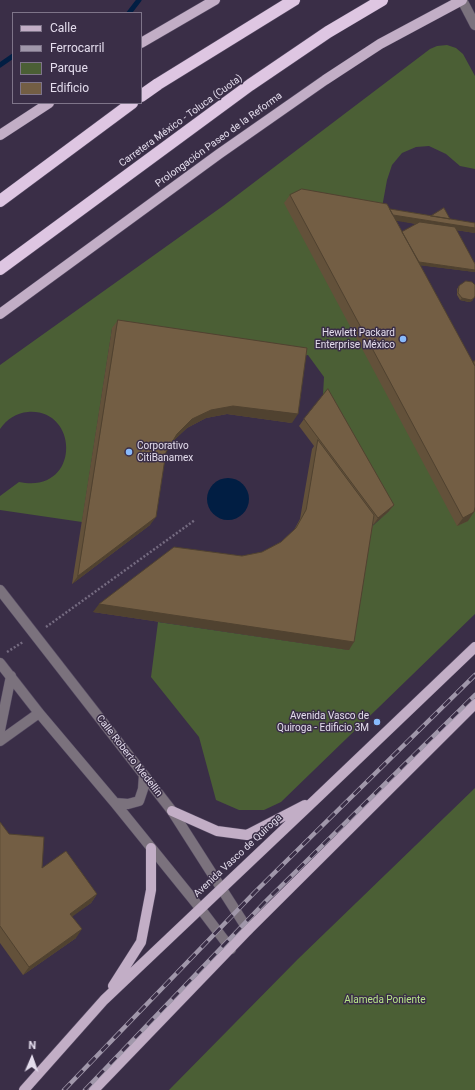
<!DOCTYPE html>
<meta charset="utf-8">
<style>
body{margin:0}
#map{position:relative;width:475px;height:1090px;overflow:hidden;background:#3a2e47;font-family:Roboto,sans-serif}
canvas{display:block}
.legend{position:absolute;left:12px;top:12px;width:130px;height:92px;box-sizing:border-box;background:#3a2e47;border:1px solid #7e7489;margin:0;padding:5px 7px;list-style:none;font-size:12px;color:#e4dded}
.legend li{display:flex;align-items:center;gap:8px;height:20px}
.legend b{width:20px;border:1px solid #7e7489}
.north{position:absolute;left:12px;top:1038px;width:40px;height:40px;-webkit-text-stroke:3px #3a2e47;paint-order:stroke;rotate:2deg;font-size:11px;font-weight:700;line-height:16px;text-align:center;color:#e4dded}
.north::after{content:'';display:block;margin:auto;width:14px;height:18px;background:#e4dded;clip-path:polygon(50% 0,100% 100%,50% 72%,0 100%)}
</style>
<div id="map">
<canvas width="475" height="1090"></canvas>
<ul class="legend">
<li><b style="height:5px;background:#c2aec6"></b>Calle</li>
<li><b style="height:5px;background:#a097aa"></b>Ferrocarril</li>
<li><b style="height:11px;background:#4b5f35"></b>Parque</li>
<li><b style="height:11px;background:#735e44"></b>Edificio</li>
</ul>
<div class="north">N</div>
</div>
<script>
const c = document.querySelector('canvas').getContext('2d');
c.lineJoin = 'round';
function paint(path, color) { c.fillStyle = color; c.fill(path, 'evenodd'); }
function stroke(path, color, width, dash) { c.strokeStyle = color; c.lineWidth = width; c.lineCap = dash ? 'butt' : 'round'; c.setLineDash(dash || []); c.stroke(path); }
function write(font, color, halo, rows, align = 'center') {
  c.font = font + ' Roboto,sans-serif'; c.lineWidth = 3; c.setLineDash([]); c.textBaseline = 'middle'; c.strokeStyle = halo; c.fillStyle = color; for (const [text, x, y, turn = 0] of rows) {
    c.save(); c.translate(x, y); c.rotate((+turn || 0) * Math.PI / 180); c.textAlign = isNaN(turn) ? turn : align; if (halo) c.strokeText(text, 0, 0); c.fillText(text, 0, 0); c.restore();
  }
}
paint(new Path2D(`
 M447 45 456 48 463 54 475 76V169L460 166 446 154 429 146 416 147 402 153 392 165 387 180 381 213 475 496V614L281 802 264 810H239L216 800 199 737 151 677 158 622 349 650 367 531 389 511 323 395 324 377 308 355 301 356 112 329 82 522 0 510V496L19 482C81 495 80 408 28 412 16 413 7 419 0 429V365L223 206 430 49 437 46Z
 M475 788V1090H169L298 959Z`), '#4b5f35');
paint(new Path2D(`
 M207 499a21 21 0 1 1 42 0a21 21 0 1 1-42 0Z`), '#011e43');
stroke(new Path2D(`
 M129 13 139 0
 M0 65 13 56`), '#011e43', 5);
const minor = new Path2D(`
 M462 0 475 25
 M0 590 172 811 248 930
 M0 663 39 713 115 803 200 908 231 949
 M0 730 11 676
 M0 741 39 713
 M115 803 128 804 139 801 143 789 144 775`);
const major = new Path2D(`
 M141 43 215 0
 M0 135 49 103
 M0 314 219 154 325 80 380 44 462 0
 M172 811 217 831 247 835 305 805
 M113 986 141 942 151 890V848
 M24 1090 104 1000 316 799 475 647
 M94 1090 248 930 475 704`);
const highway = new Path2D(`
 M141 96 158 84 294 0
 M0 201 132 103
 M0 269 250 85 328 32 382 0`);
stroke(minor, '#554a62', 11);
stroke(major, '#554a62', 11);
stroke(highway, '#554a62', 13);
stroke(new Path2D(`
 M46 627 195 520
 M7 652 23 642`), '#756b81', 2.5, [2, 2]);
stroke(minor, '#7b727d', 10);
stroke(major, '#c2aec6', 10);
stroke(highway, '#dec6e2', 12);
const rail = new Path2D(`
 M64 1090 255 892 475 675
 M85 1090 267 900 475 695`);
stroke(rail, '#a097aa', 4.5);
stroke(rail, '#3a2e47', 3, [9]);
paint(new Path2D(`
 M290 195 390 209 450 219 475 233 456 230 475 264V272L420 265 468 521 457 526 284 203ZM396 220 416 224 402 232Z
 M459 286 475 296 472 301 469 302 460 300 457 295V289Z
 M118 320 292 423 227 414 206 418 187 428 173 441 166 452 150 525 72 584 112 328Z
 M304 419 394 505 389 511 373 525 349 650 93 612 242 556 262 552 281 542 294 530 300 519 312 449 314 446 299 426Z
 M0 822 9 834 42 868 97 894 91 903 72 916 76 938 23 975 0 943Z`), '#63513a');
paint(new Path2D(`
 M387 214 475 228V233L384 219Z
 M411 261 475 270V272L409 264Z
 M462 298H474L472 301 469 302 460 300Z
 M233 406 298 414 292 423 227 414 206 418 187 428 171 443 177 434 192 419 211 410Z
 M394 505 389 511 373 525 378 518Z
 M474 512 468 521 457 526 463 518Z
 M156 517 150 525 72 584 78 576Z
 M99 604 354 642 349 650 93 612Z
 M97 894 91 903 65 922 70 914Z
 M82 929 76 938 23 975 29 967Z`), '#504230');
const building = new Path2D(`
 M302 189 387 204 475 366V507L474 512 463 518 290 195Z
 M444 208 450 219 431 216Z
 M390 209 475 223V228L393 215Z
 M420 222 455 227 475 264V270L419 262 402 232Z
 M466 281 472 282 475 285V296L474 298 471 300 462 298 458 293 459 286Z
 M118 320 307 348 298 414 233 406 211 410 192 419 177 434 166 452 156 517 78 576Z
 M475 361V366L473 362Z
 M328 389 394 505 378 518 304 419Z
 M318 440 374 515 354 642 99 604 174 547 242 556 262 552 281 542 296 528 306 510Z
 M0 822 9 834 44 837 42 868 66 851 97 894 70 914 82 929 29 967 0 926Z`);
paint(building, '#735e44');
stroke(building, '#504230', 1);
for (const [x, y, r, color] of [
 [403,339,4,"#88bafc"],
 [129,452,4,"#88bafc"],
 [377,722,4,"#88bafc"]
]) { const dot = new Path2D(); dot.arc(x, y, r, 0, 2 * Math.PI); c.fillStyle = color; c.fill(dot); stroke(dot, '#3a2e47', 1.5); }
write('10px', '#e4dded', '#3a2e47', [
 ["Carretera México - Toluca (Cuota)",181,121,-36],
 ["Prolongación Paseo de la Reforma",219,140,-36],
 ["Calle Roberto Medellín",129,756,52],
 ["Avenida Vasco de Quiroga",238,856,-43]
]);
write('10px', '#e4dded', '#3a2e47', [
 ["Hewlett Packard",395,333],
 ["Enterprise México",395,345],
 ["Corporativo",137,446,"left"],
 ["CitiBanamex",137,458,"left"],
 ["Avenida Vasco de",369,716],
 ["Quiroga - Edificio 3M",369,728]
], 'right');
write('10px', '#b7e488', '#3a2e47', [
 ["Alameda Poniente",385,1000]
]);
</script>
